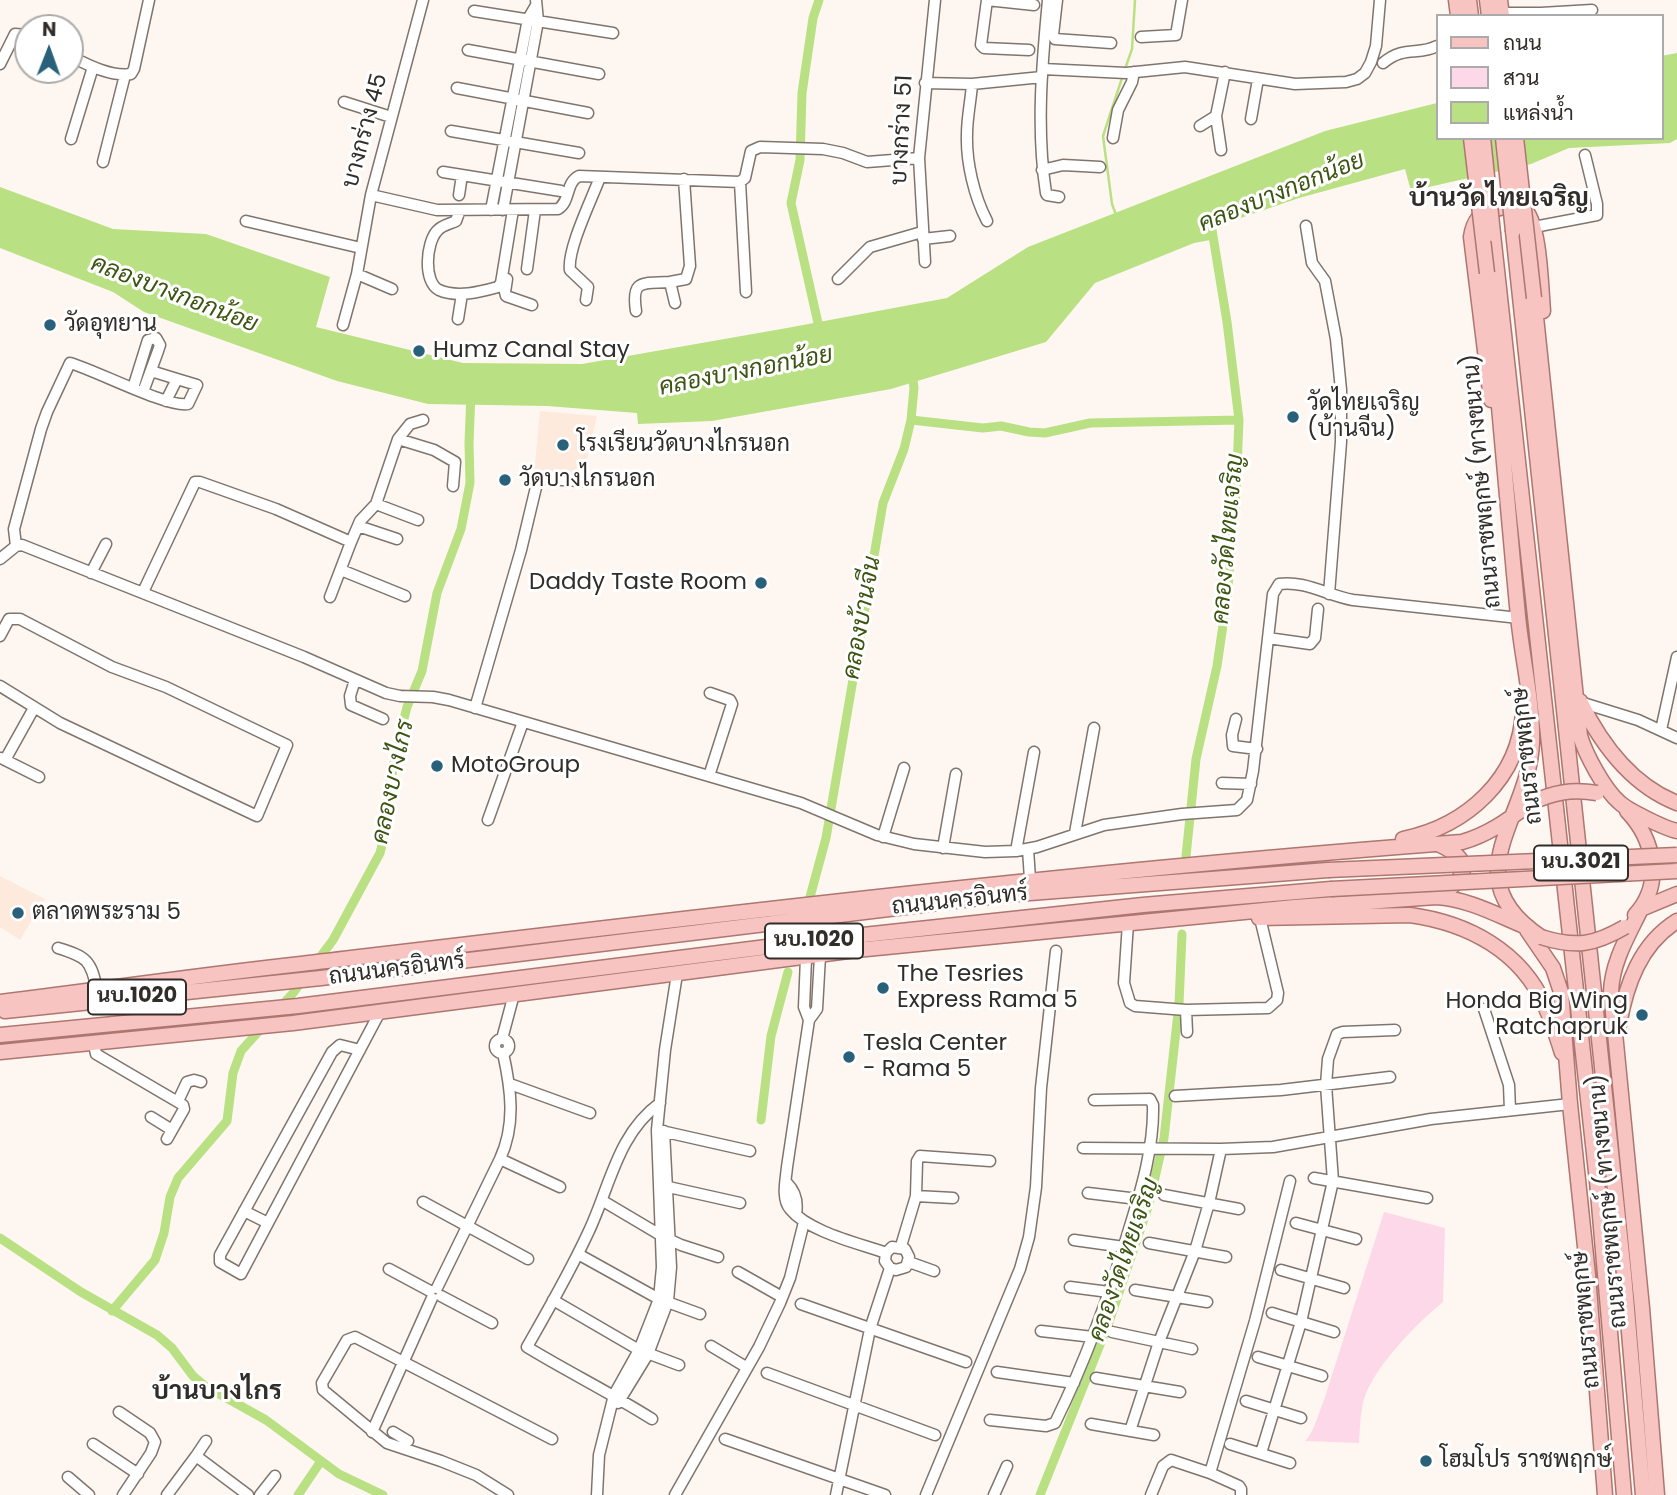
<!DOCTYPE html>
<meta charset="utf-8">
<style>
body{margin:0}
#map{position:relative;width:1677px;height:1495px;overflow:hidden;background:#fef7f1;font-family:Poppins,Sarabun,sans-serif}
canvas{display:block}
.legend{position:absolute;left:1436px;top:14px;width:228px;height:126px;box-sizing:border-box;background:#fff;border:2px solid #adaba9;margin:0;padding:9px 12px;list-style:none;font-size:21px;color:#312d29}
.legend li{display:flex;align-items:center;gap:14px;height:35px}
.legend b{width:35px;border:2px solid #adaba9}
.north{position:absolute;left:14px;top:14px;width:70px;height:70px;box-sizing:border-box;background:#fff;border:2px solid #adaba9;border-radius:50%;rotate:1deg;font-size:19px;font-weight:700;line-height:28px;text-align:center;color:#312d29}
.north::after{content:'';display:block;margin:auto;width:24px;height:32px;background:#29617b;clip-path:polygon(50% 0,100% 100%,50% 72%,0 100%)}
</style>
<div id="map">
<canvas width="1677" height="1495"></canvas>
<ul class="legend">
<li><b style="height:9px;background:#f7c4c1"></b>ถนน</li>
<li><b style="height:19px;background:#fdd8e8"></b>สวน</li>
<li><b style="height:19px;background:#b9e082"></b>แหล่งน้ำ</li>
</ul>
<div class="north">N</div>
</div>
<script>
const c = document.querySelector('canvas').getContext('2d');
c.lineJoin = 'round';
function paint(path, color) { c.fillStyle = color; c.fill(path, 'evenodd'); }
function stroke(path, color, width, dash) { c.strokeStyle = color; c.lineWidth = width; c.lineCap = dash ? 'butt' : 'round'; c.setLineDash(dash || []); c.stroke(path); }
function write(font, color, halo, rows, align = 'center') {
  c.font = font + ' Poppins,Sarabun,sans-serif'; c.lineWidth = 6; c.setLineDash([]); c.textBaseline = 'middle'; c.strokeStyle = halo; c.fillStyle = color; for (const [text, x, y, turn = 0] of rows) {
    c.save(); c.translate(x, y); c.rotate((+turn || 0) * Math.PI / 180); c.textAlign = isNaN(turn) ? turn : align; if (halo) c.strokeText(text, 0, 0); c.fillText(text, 0, 0); c.restore();
  }
}
paint(new Path2D(`
 M540 411 597 416 582 481 534 474Z
 M0 876 45 899 20 940 0 927Z`), '#fdeadc');
paint(new Path2D(`
 M1384 1212 1445 1228 1443 1302C1417 1323 1374 1367 1364 1399 1360 1413 1360 1429 1359 1443L1305 1441C1315 1430 1318 1414 1324 1400Z`), '#fdd8e8');
paint(new Path2D(`
 M1677 53V139L1670 143 1569 148 1531 164 1411 191 1405 169 1299 198 1214 227 1216 239 1194 243 1095 283 1046 342 891 389 712 421 638 424 637 413 547 406 428 404 337 381 144 312 113 292 0 248V187L113 229 206 234 330 277 316 327 463 363 582 364 787 328 947 298 1028 247 1325 131 1437 103V138H1661V56Z`), '#b9e082');
stroke(new Path2D(`
 M1125 69 1132 49 1135 0
 M1116 215 1112 204 1103 136 1123 75`), '#b9e082', 2.5);
stroke(new Path2D(`
 M819 0 813 18 802 93 800 160 791 203 820 332
 M911 420 983 428 1001 426 1029 432 1045 433 1090 423 1239 420
 M1186 856 1196 759 1217 666 1227 598 1236 492 1239 420 1227 322 1212 230
 M810 897 826 838 883 503 904 449 911 420 914 388 912 372
 M761 1120 771 1036 788 972
 M0 1238 81 1292 157 1335 172 1348 193 1376 205 1386 266 1420 339 1474 383 1495
 M112 1311 155 1260 164 1233 170 1197 178 1178 227 1121 233 1073 241 1051 293 993 333 940 380 853 385 834 388 797 397 746 407 707 422 671 437 593 461 529 470 483 469 443 471 393
 M298 1495 321 1461
 M1040 1495 1109 1322 1149 1204 1164 1138 1179 1004 1182 934`), '#b9e082', 9);
const minor = new Path2D(`
 M1048 0C1042 64 1036 129 1046 193L1047 195 1059 197
 M1057 0 1053 35 1055 39 1111 43
 M474 11 613 33
 M1508 13H1541L1592 10
 M1141 37 1176 35 1182 0
 M468 50 599 74
 M1029 50 984 48 981 45 987 0 1034 5
 M70 56C88 65 111 77 131 74L134 69 149 0
 M1383 63C1404 45 1418 56 1437 46
 M0 64 15 34 28 35
 M1043 69 1126 73 1185 67 1295 84 1346 82 1357 79 1365 73 1371 62 1376 46 1380 0
 M925 83 972 84 1042 77
 M972 84C971 100 967 117 967 134 966 162 974 196 987 221
 M457 88 588 113
 M344 102 391 117
 M1251 119 1258 79
 M1200 126 1216 116
 M451 131 579 153
 M1113 138 1118 110 1132 82 1134 72
 M71 139 93 67
 M1221 150 1216 116 1225 72
 M103 162 125 75
 M1042 170 1063 165 1100 167
 M443 172 561 191
 M740 182 746 292
 M371 195 437 210 558 209C571 201 565 183 579 176L740 182 745 178 751 151 760 147 823 149 843 153 867 162 919 158
 M459 195 462 175
 M460 210 456 221C450 224 442 225 437 231 426 243 423 282 439 290 457 298 480 292 498 287L501 283 513 210
 M491 210 528 19 535 7
 M503 210 538 21 536 0
 M246 221 361 248
 M1306 226 1312 263 1325 281 1336 339 1341 390V442L1329 594
 M1534 227 1597 215V204L1585 155
 M923 239 950 236
 M925 262 919 158 935 0
 M527 269 535 210
 M357 274 392 289
 M507 279 505 292 506 296 532 305
 M838 279 870 247 922 232
 M586 300 588 287 570 270C567 249 592 199 600 177
 M675 303 670 282 686 279 690 266 684 179
 M636 311C631 278 643 284 670 282
 M458 319 462 294
 M343 325 357 274 371 195 423 0
 M151 371 177 379 166 401
 M133 388 148 340 156 338 160 345 158 351 143 392
 M398 439 410 424 423 420
 M376 504 418 520
 M358 526 397 539
 M16 546 14 529 41 429 47 412 70 363C95 370 168 408 188 404L197 385 177 379
 M0 559 16 546 22 545 304 657 386 693 400 696 433 697 449 700 801 803 877 835 914 844 985 852 1016 851 1037 847 1104 825 1182 814 1237 810 1247 800 1253 771 1273 594 1279 584C1304 580 1329 596 1353 600L1519 618
 M341 570 405 596
 M91 573 106 544
 M143 592 195 482H200L276 509 351 542 360 521 376 504 398 439 434 450 455 462 453 486
 M330 597 351 542
 M0 636 9 619H20L112 667 166 687 287 745 257 816 60 723 0 686
 M1268 638 1310 644 1315 638 1318 609
 M355 680 350 696 351 705 383 719
 M1580 702 1638 720 1677 738
 M475 708 521 550 537 483 544 479 582 481
 M1236 719 1232 735 1233 746 1257 749
 M1661 730 1677 657
 M1 758 39 777
 M5 760 34 708
 M709 776 732 704 730 700 710 693
 M1222 783 1251 784
 M488 820 523 722
 M1075 833 1094 728
 M883 837 904 768
 M943 848 956 774
 M1028 849 1030 879
 M1016 851 1034 752
 M1128 923 1124 983 1130 1003 1135 1006 1186 1010
 M58 948C87 957 91 960 97 990
 M820 956 817 1009 809 1020 787 1167C786 1179 781 1199 790 1209 809 1232 858 1243 886 1253
 M806 958 804 1007 809 1020
 M1484 1009 1509 1085 1510 1110
 M1187 1032 1186 1010 1268 1008 1277 1000 1278 993 1260 918
 M502 1039 514 994
 M495 1046a7 7 0 1 1 14 0a7 7 0 1 1-14 0Z
 M94 1044 96 1054 183 1105 184 1109 167 1139
 M360 1050 340 1045 332 1052 220 1255V1262L241 1274 381 1010
 M510 1084 590 1113
 M1175 1096 1281 1090 1390 1077
 M178 1101 187 1082 194 1080 201 1082
 M151 1117 172 1130
 M657 1130 750 1151
 M1083 1148 1221 1149 1273 1147 1431 1119 1570 1104
 M500 1159 560 1187
 M1314 1178 1427 1198
 M787 1183C795 1191 798 1202 796 1214
 M664 1186 740 1203
 M1088 1193 1138 1199
 M1164 1195 1239 1209
 M916 1196 953 1198
 M603 1201 662 1236 681 1245 718 1257
 M423 1202 528 1259
 M244 1211 268 1223
 M1296 1223 1356 1239
 M1074 1240 1124 1247
 M1149 1243 1226 1257
 M901 1246 916 1196 917 1161 920 1156 990 1161
 M578 1254 659 1299 700 1314
 M909 1262 934 1271
 M389 1269 430 1291
 M1281 1270 1344 1288
 M738 1272 782 1297
 M1070 1287 1109 1292
 M437 1288 500 1159C516 1124 511 1089 503 1053
 M1135 1290 1207 1302
 M441 1296 492 1323
 M553 1300 639 1350 679 1365
 M801 1304 966 1362
 M1272 1313 1334 1332
 M1041 1331 1093 1337
 M1112 1332 1192 1349
 M711 1346 746 1367
 M1258 1357 1322 1376
 M997 1372 1074 1383
 M767 1373 935 1435
 M1096 1378 1180 1392
 M1246 1401 1301 1418
 M618 1403 648 1354 668 1301 671 1267 664 1131
 M119 1412 150 1433 155 1442 151 1453 123 1495
 M652 1419C611 1393 568 1372 527 1347 548 1310 570 1272 588 1233 610 1187 617 1134 660 1103
 M990 1420 1046 1426 1055 1423C1086 1360 1110 1294 1130 1226 1142 1187 1154 1146 1153 1105L1150 1099 1094 1100
 M1091 1424 1154 1435
 M1130 1431 1159 1342 1195 1251 1209 1203 1221 1149
 M372 1432 432 1298
 M393 1432 408 1441
 M725 1439 885 1495
 M93 1444 138 1474
 M1230 1444 1290 1463
 M1261 1453 1301 1322 1333 1181 1326 1085 1328 1059 1337 1034 1343 1032 1395 1030
 M196 1456 206 1441
 M1210 1473 1255 1321 1290 1181
 M68 1477 89 1495
 M167 1495 196 1456 248 1495
 M260 1495 275 1476
 M508 1495 476 1475 441 1461 387 1443 323 1390 322 1383 347 1340 355 1337 552 1439
 M597 1495 599 1455 614 1395 639 1350 659 1299 662 1267 657 1130 665 1050 677 974
 M675 1495 759 1347 780 1303 790 1278 804 1222
 M836 1495 870 1329 890 1268 885 1261 886 1253 892 1247 905 1249 909 1257 906 1267 896 1270 890 1268
 M926 1495 1020 1269 1029 1237 1036 1187 1041 1088 1056 951
 M994 1495 1007 1466
 M1151 1495 1163 1466 1171 1460 1210 1473 1239 1486 1241 1489V1495`);
const major = new Path2D(`
 M1456 0 1458 16
 M1469 0 1471 16
 M1487 0 1489 16
 M1500 0 1502 16
 M1513 231 1624 1274 1643 1495
 M1493 234 1597 1181 1624 1495
 M1487 273C1498 388 1507 502 1518 616 1522 658 1533 701 1532 742 1530 818 1451 877 1541 937
 M1534 298 1580 736C1586 755 1604 789 1619 802 1627 810 1666 829 1677 831
 M1491 400 1471 237C1473 223 1478 213 1493 210 1503 207 1516 202 1524 209 1540 221 1541 290 1543 311
 M1580 701C1601 744 1631 785 1677 803
 M1627 811C1654 839 1664 884 1635 915
 M1403 839C1467 826 1520 778 1523 711
 M1438 844C1463 855 1474 869 1449 889
 M1641 909C1628 936 1612 962 1611 992L1642 1308 1657 1495
 M1641 909 1677 894
 M1259 918 1410 915C1468 923 1521 951 1545 1006 1552 1021 1557 1037 1562 1053
 M1527 930 1553 968 1561 992 1570 1104 1588 1275 1605 1495
 M0 1002C100 990 200 975 301 964 688 918 1074 871 1462 842 1490 834 1509 819 1531 803
 M5 1011 321 978 1004 895 1328 870
 M1619 1025C1626 985 1640 944 1677 921
 M0 1035 298 1006 854 936 1143 905 1331 889
 M0 1052 293 1023 856 950 1295 907 1436 897C1468 899 1495 914 1524 926`);
stroke(minor, '#80756d', 13);
stroke(major, '#ae7670', 17);
stroke(minor, '#fff', 10);
stroke(major, '#f7c4c1', 14);
const majorBridge = new Path2D(`
 M1471 138 1487 273
 M1483 138 1493 234
 M1503 138 1513 231
 M1516 138 1534 298
 M1531 803C1554 792 1572 789 1597 793
 M1328 870 1677 855
 M1331 889 1677 871
 M1541 937C1576 948 1594 945 1625 927`);
stroke(majorBridge, '#ae7670', 17, []);
stroke(majorBridge, '#f7c4c1', 14);
for (const [x, y, r, color] of [
 [50,325,7,"#29617b"],
 [419,351,7,"#29617b"],
 [1293,417,7,"#29617b"],
 [563,445,7,"#29617b"],
 [505,480,7,"#29617b"],
 [761,583,7,"#29617b"],
 [437,766,7,"#29617b"],
 [18,913,7,"#29617b"],
 [883,988,7,"#29617b"],
 [1642,1015,7,"#29617b"],
 [849,1057,7,"#29617b"],
 [1426,1461,7,"#29617b"]
]) { const dot = new Path2D(); dot.arc(x, y, r, 0, 2 * Math.PI); c.fillStyle = color; c.fill(dot); stroke(dot, '#fff', 2.5); }
for (const [x, y, w] of [
 [1581,863,94],
 [814,941,98],
 [137,997,98]
]) { const box = new Path2D(); box.roundRect(x - w / 2, y - 17.5, w, 35, 5); c.fillStyle = '#fff'; c.fill(box); stroke(box, '#312d29', 2); }
write('bold 21px', '#312d29', null, [
 ["นบ.3021",1581,863],
 ["นบ.1020",814,941],
 ["นบ.1020",137,997]
]);
write('23px', '#312d29', '#fff', [
 ["บางกร่าง 51",903,130,-87],
 ["บางกร่าง 45",366,131,-75],
 ["ถนนราชพฤกษ์ (ทางขนาน)",1483,481,-95],
 ["ถนนราชพฤกษ์",1528,756,-96],
 ["ถนนนครอินทร์",960,901,-6],
 ["ถนนนครอินทร์",397,970,-7],
 ["ถนนราชพฤกษ์ (ทางขนาน)",1609,1201,-95],
 ["ถนนราชพฤกษ์",1587,1320,-95]
]);
write('23px', '#312d29', '#fff', [
 ["วัดอุทยาน",64,325],
 ["Humz Canal Stay",433,351],
 ["วัดไทยเจริญ",1307,404],
 ["(บ้านจีน)",1307,430],
 ["โรงเรียนวัดบางไกรนอก",577,445],
 ["วัดบางไกรนอก",519,480],
 ["Daddy Taste Room",747,583,"right"],
 ["MotoGroup",451,766],
 ["ตลาดพระราม 5",32,913],
 ["The Tesries",897,975],
 ["Express Rama 5",897,1001],
 ["Honda Big Wing",1628,1002,"right"],
 ["Ratchapruk",1628,1028,"right"],
 ["Tesla Center",863,1044],
 ["- Rama 5",863,1070],
 ["โฮมโปร ราชพฤกษ์",1440,1461]
], 'left');
write('italic 24px', '#3d5513', '#fff', [
 ["คลองบางกอกน้อย",1282,193,-22],
 ["คลองบางกอกน้อย",174,295,21],
 ["คลองบางกอกน้อย",746,372,-11],
 ["คลองวัดไทยเจริญ",1229,539,-85],
 ["คลองบ้านจีน",863,618,-80],
 ["คลองบางไกร",394,782,-78],
 ["คลองวัดไทยเจริญ",1125,1260,-71]
]);
write('bold 26px', '#312d29', '#fff', [
 ["บ้านวัดไทยเจริญ",1499,199],
 ["บ้านบางไกร",217,1392]
]);
</script>
